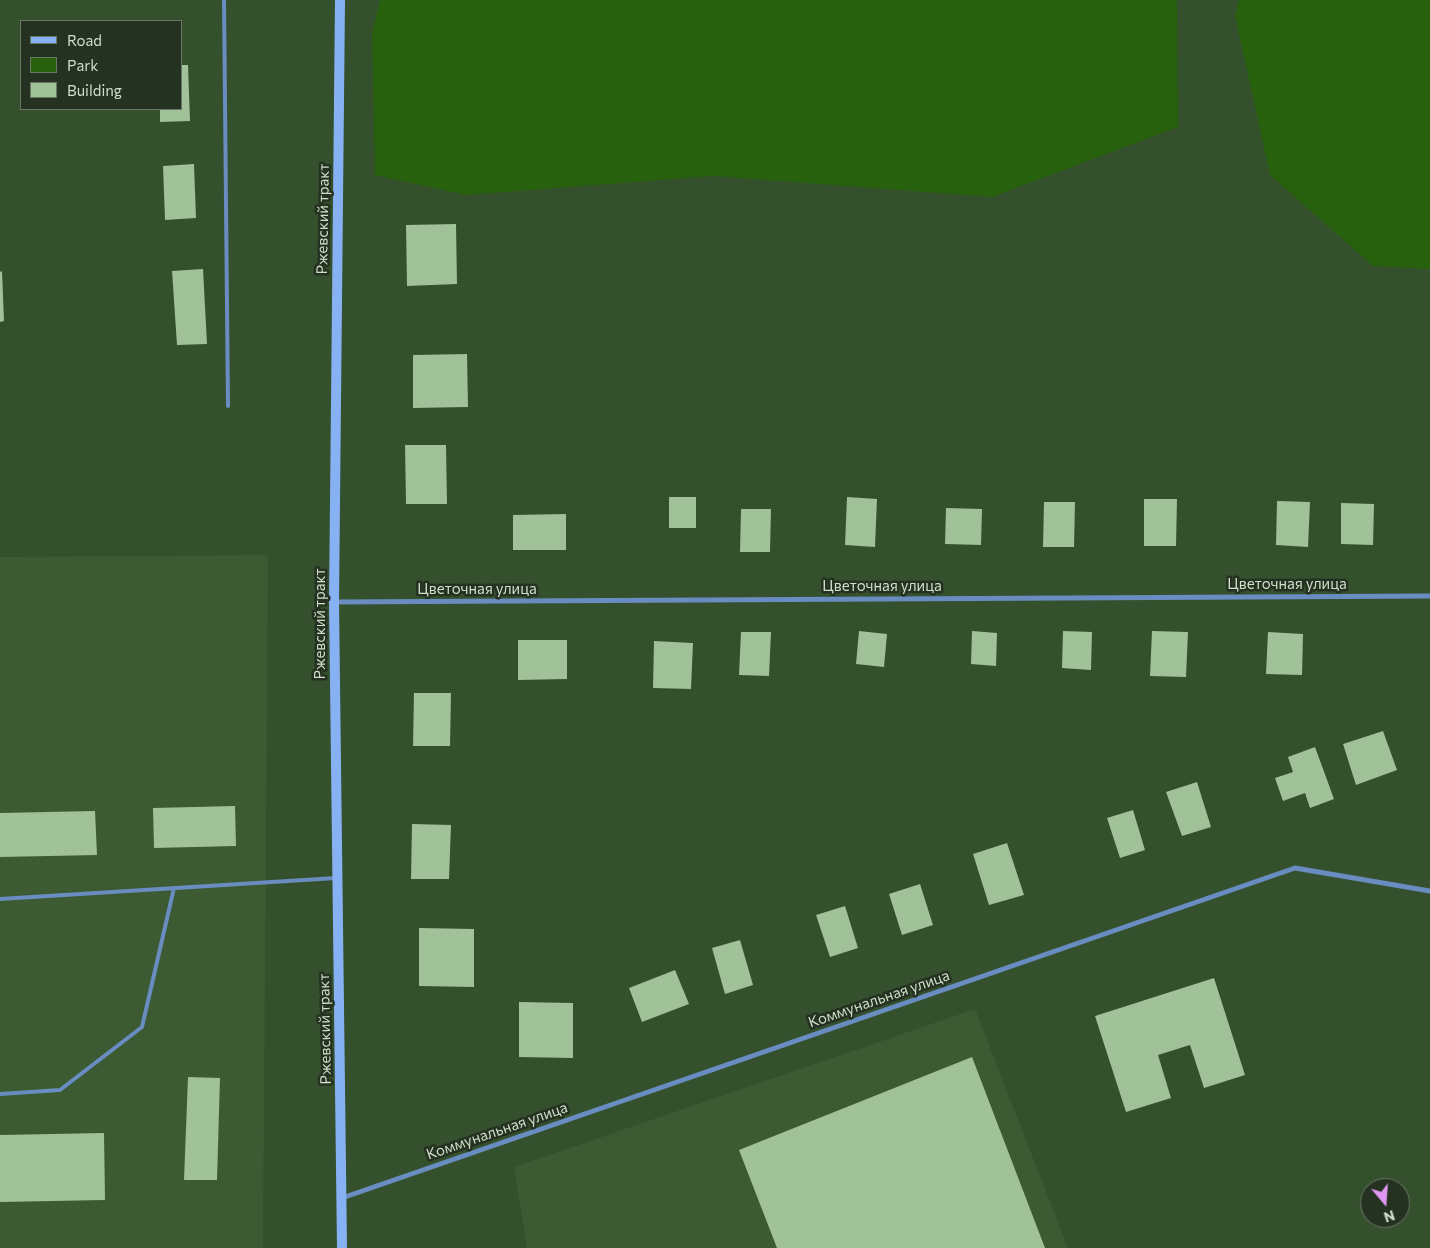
<!DOCTYPE html>
<meta charset="utf-8">
<style>
body{margin:0}
#map{position:relative;width:1430px;height:1248px;overflow:hidden;background:#34502c;font-family:Commissioner,sans-serif}
canvas{display:block}
.legend{position:absolute;left:20px;top:20px;width:162px;height:90px;box-sizing:border-box;background:#253121;border:1px solid #697765;margin:0;padding:6px 9px;list-style:none;font-size:15px;color:#cfdfca}
.legend li{display:flex;align-items:center;gap:10px;height:25px}
.legend b{width:25px;border:1px solid #697765}
.north{position:absolute;left:1360px;top:1178px;width:50px;height:50px;box-sizing:border-box;background:#253121;border:1px solid #697765;border-radius:50%;rotate:162deg;font-size:14px;font-weight:700;line-height:20px;text-align:center;color:#cfdfca}
.north::after{content:'';display:block;margin:auto;width:18px;height:22px;background:#de98f2;clip-path:polygon(50% 0,100% 100%,50% 72%,0 100%)}
</style>
<div id="map">
<canvas width="1430" height="1248"></canvas>
<ul class="legend">
<li><b style="height:6px;background:#86b2f4"></b>Road</li>
<li><b style="height:14px;background:#27610e"></b>Park</li>
<li><b style="height:14px;background:#a1c198"></b>Building</li>
</ul>
<div class="north">N</div>
</div>
<script>
const c = document.querySelector('canvas').getContext('2d');
c.lineJoin = 'round';
function paint(path, color) { c.fillStyle = color; c.fill(path, 'evenodd'); }
function stroke(path, color, width, dash) { c.strokeStyle = color; c.lineWidth = width; c.lineCap = dash ? 'butt' : 'round'; c.setLineDash(dash || []); c.stroke(path); }
function write(font, color, halo, rows, align = 'center') {
  c.font = font + ' Commissioner,sans-serif'; c.lineWidth = 5; c.setLineDash([]); c.textBaseline = 'middle'; c.strokeStyle = halo; c.fillStyle = color; for (const [text, x, y, turn = 0] of rows) {
    c.save(); c.translate(x, y); c.rotate((+turn || 0) * Math.PI / 180); c.textAlign = isNaN(turn) ? turn : align; if (halo) c.strokeText(text, 0, 0); c.fillText(text, 0, 0); c.restore();
  }
}
paint(new Path2D(`
 M268 555 263 1248H0V557Z
 M975 1009 1068 1248H527L514 1167Z`), '#3c5b32');
paint(new Path2D(`
 M380 0H1175L1177 2 1178 127 992 197 713 176 466 195 375 175 372 34Z
 M1239 0H1430V269L1373 266 1270 175 1235 16Z`), '#27610e');
paint(new Path2D(`
 M181 65H188L190 121 160 122V109H181Z
 M194 164 196 218 165 220 163 166Z
 M456 224 457 284 407 286 406 225Z
 M203 269 207 344 177 345 172 271Z
 M2 271 4 321 0 322V272Z
 M467 354 468 407 413 408V355Z
 M405 445H446L447 504H406Z
 M669 497H696V528H669Z
 M847 497 877 499 875 547 845 545Z
 M1144 499H1177L1176 546H1144Z
 M1277 501 1310 502 1308 547 1276 545Z
 M1044 502H1075L1074 547H1043Z
 M1341 503 1374 504 1373 545 1341 544Z
 M946 508 982 509 981 545 945 544Z
 M741 509H771L770 552H740Z
 M566 514V550H513V515Z
 M859 631 887 634 884 667 856 664Z
 M972 631 997 633 996 666 971 664Z
 M1063 631 1092 632 1091 670 1062 668Z
 M1152 631 1188 632 1186 677 1150 676Z
 M741 632H771L769 676 739 675Z
 M1268 632 1303 634 1302 675 1266 674Z
 M518 640H567V679L518 680Z
 M654 641 693 643 691 689 653 688Z
 M414 693H451L450 746H413Z
 M1383 731 1397 770 1356 785 1343 744Z
 M1315 747 1334 799 1310 808 1305 793 1283 801 1275 778 1293 772 1288 757Z
 M1197 782 1211 827 1182 836 1166 792Z
 M235 806 236 846 154 848 153 808Z
 M1133 810 1145 850 1120 858 1107 818Z
 M95 811 97 855 0 857V813Z
 M412 824 451 825 449 879H411Z
 M1007 843 1024 895 989 905 973 854Z
 M920 884 933 925 902 935 889 894Z
 M845 906 858 948 830 957 816 915Z
 M419 928 474 929V987L419 986Z
 M740 940 753 985 725 994 712 948Z
 M675 970 689 1004 642 1022 629 988Z
 M1214 978 1245 1075 1204 1088 1190 1045 1158 1055 1171 1098 1126 1112 1095 1016Z
 M519 1002 573 1003V1058L519 1057Z
 M972 1057 1045 1248H777L739 1150Z
 M188 1077 220 1078 217 1180H184Z
 M104 1133 105 1200 0 1202V1135Z`), '#a1c198');
stroke(new Path2D(`
 M224 0 228 406
 M0 899 336 878
 M0 1094 60 1090 142 1027 174 888`), '#698cc1', 4);
stroke(new Path2D(`
 M334 602 1430 596
 M342 1198 1295 868 1430 891`), '#698cc1', 5);
stroke(new Path2D(`
 M340 0 334 602 342 1248`), '#86b2f4', 10);
write('15px', '#cfdfca', '#253121', [
 ["Ржевский тракт",323,219,-89],
 ["Цветочная улица",1287,584],
 ["Цветочная улица",882,586],
 ["Цветочная улица",477,589],
 ["Ржевский тракт",320,624,-90],
 ["Коммунальная улица",879,999,-19],
 ["Ржевский тракт",325,1029,-91],
 ["Коммунальная улица",497,1131,-19]
]);
</script>
